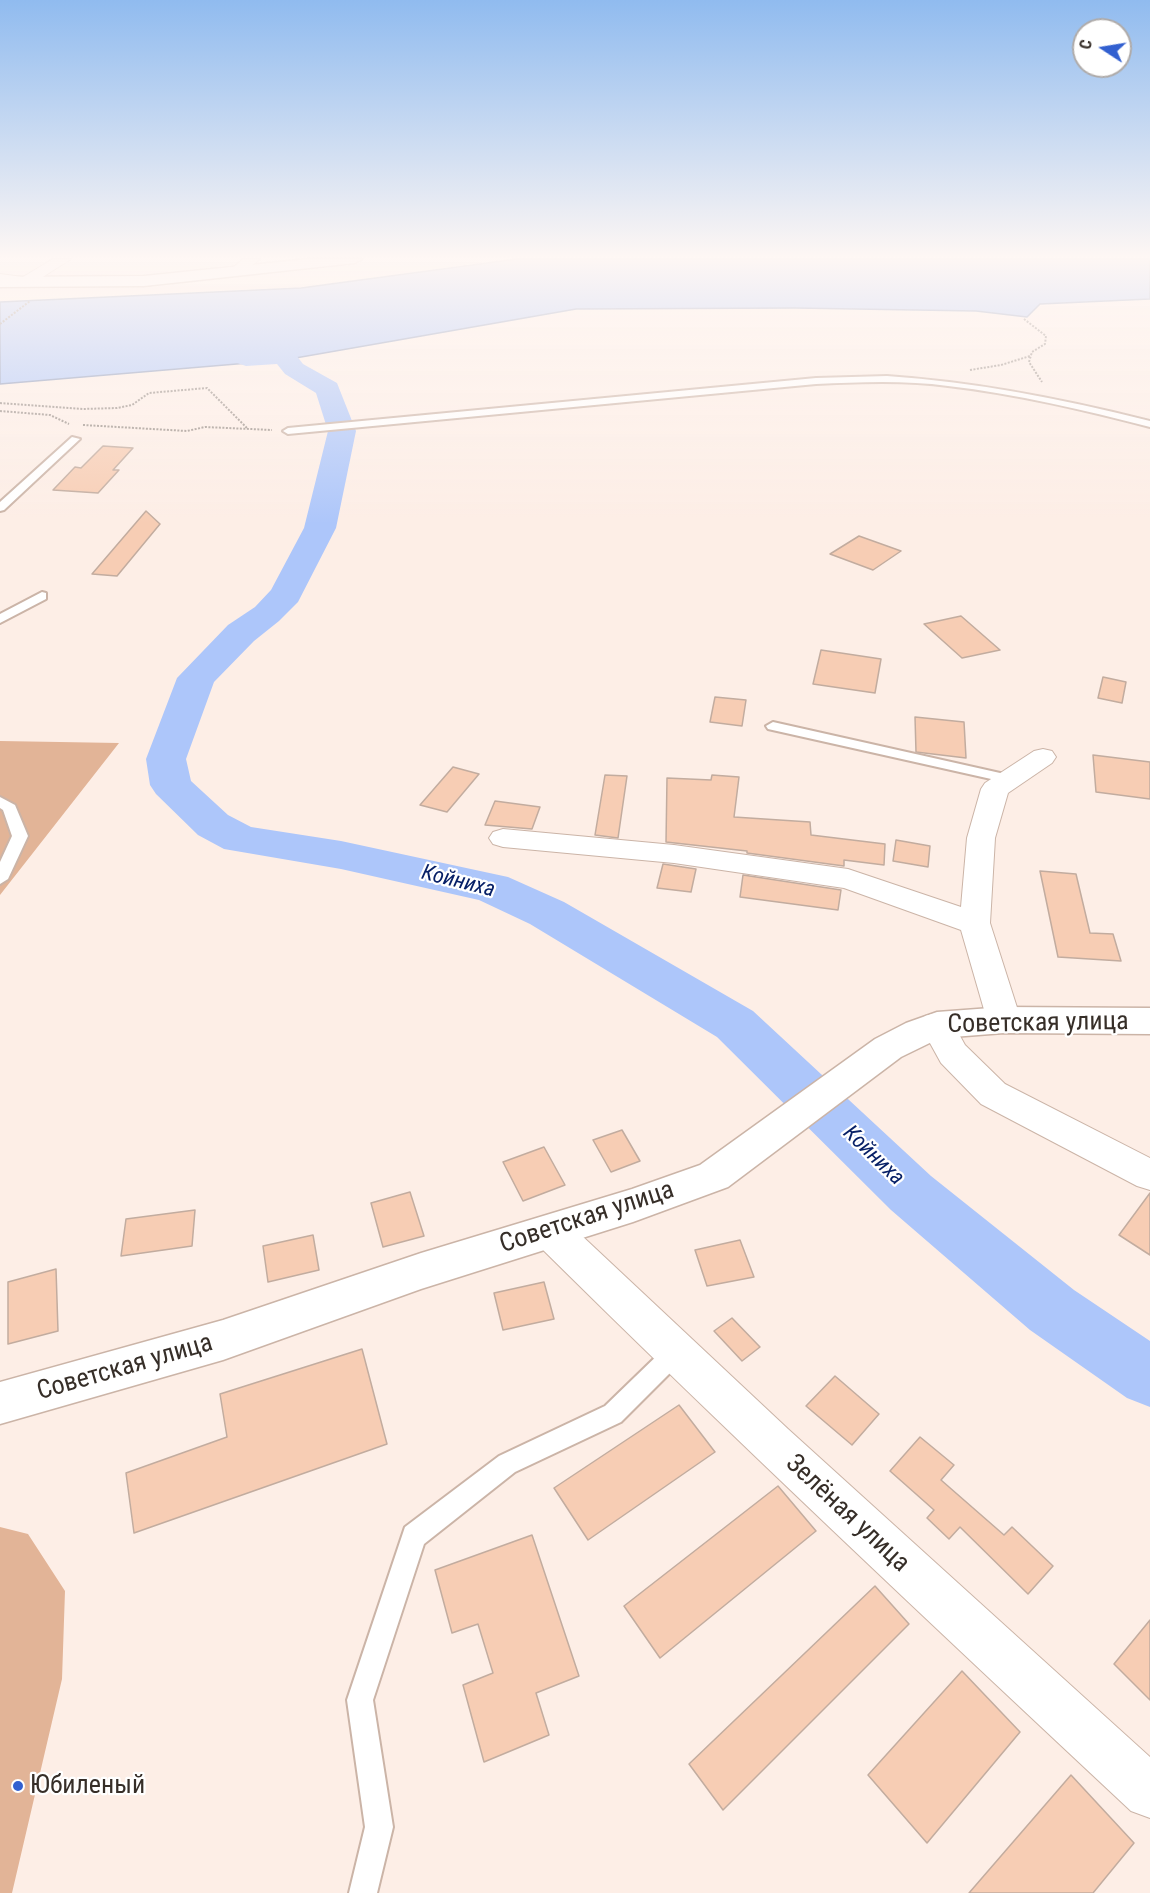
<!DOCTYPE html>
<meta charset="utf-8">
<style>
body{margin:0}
#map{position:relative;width:1150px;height:1893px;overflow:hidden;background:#fdeee6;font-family:"Roboto Condensed",sans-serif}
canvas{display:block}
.north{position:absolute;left:1072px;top:18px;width:60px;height:60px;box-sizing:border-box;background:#fff;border:2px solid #afaba9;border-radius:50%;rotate:282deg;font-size:16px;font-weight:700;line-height:24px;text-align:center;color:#362e28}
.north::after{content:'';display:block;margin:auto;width:21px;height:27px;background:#3260d0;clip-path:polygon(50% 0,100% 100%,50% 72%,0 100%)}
</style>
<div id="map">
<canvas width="1150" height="1893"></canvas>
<div class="north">С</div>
</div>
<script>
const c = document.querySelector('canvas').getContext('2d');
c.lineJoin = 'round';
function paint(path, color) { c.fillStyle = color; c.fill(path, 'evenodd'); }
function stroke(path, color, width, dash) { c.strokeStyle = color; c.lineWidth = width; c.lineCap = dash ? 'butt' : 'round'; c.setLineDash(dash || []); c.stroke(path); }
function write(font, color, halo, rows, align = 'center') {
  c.font = font + ' "Roboto Condensed",sans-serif'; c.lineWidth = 4.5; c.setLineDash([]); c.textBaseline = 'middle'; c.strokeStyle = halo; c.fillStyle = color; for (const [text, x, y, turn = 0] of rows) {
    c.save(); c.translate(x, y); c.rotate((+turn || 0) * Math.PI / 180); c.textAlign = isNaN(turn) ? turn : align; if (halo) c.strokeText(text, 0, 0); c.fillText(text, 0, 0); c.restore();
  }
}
paint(new Path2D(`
 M0 741 119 743 0 895Z
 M0 1527 28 1534 65 1591 62 1679 12 1893H0Z`), '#e2b497');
const water = new Path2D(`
 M517 259H1150V299L1040 304 1027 317 976 311 795 308 576 309 284 360 0 384V302L301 288Z`);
paint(water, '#adc6fa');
stroke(water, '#8998bb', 1.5);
paint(new Path2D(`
 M284 348 293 351 303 364 337 383 356 431 336 528 298 602 279 621 254 641 214 682 186 759 191 781 228 815 251 827 341 841 508 877 564 902 753 1011 931 1176 1074 1290 1150 1341V1407L1127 1398 1030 1330 891 1210 717 1037 530 924 479 900 341 869 224 849 198 835 156 794 150 785 146 759 177 678 228 625 255 607 271 590 304 528 328 431 316 393 285 374 277 364 246 366 237 363 233 358 237 353Z`), '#adc6fa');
const building = new Path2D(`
 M103 446 133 448 113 470H119L98 493 53 490 75 467 81 468Z
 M146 511 160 524 117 576 92 574Z
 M859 536 901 551 873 570 830 554Z
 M961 616 1000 650 962 658 924 624Z
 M821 650 881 659 875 693 813 684Z
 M1103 677 1126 682 1122 703 1098 698Z
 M715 697 746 700 742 726 710 722Z
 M915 717 964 722 966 758 916 752Z
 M1093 755 1150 762V799L1096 792Z
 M453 767 479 774 447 812 420 805Z
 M605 775 627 776 618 838 595 835Z
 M712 775 739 777 734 817 810 822 811 835 885 844 884 865 844 860V866L747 853V851L666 842 667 778 711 780Z
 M495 801 540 807 532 829 485 825Z
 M896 840 930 846 928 867 893 861Z
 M663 864 696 869 691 892 657 888Z
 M1040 871 1076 874 1090 933 1113 934 1121 961 1058 957Z
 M743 875 841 890 838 910 740 897Z
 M622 1130 640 1161 611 1172 593 1140Z
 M544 1147 565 1185 523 1201 503 1162Z
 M410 1192 424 1236 383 1247 371 1203Z
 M1150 1193V1255L1119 1235Z
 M195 1210 192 1246 121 1256 126 1219Z
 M313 1235 319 1270 268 1282 263 1246Z
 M740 1240 754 1277 707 1286 695 1250Z
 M56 1269 58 1331 8 1344V1282Z
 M544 1282 554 1319 503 1330 494 1293Z
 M732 1318 760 1347 742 1361 714 1331Z
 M362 1349 387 1444 134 1533 126 1473 227 1437 220 1394Z
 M835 1376 879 1414 852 1445 806 1406Z
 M679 1405 715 1452 588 1540 554 1488Z
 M920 1437 954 1465 941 1480 1004 1535 1012 1527 1053 1566 1028 1594 960 1527 949 1539 927 1518 934 1510 890 1471Z
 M778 1486 816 1531 660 1658 624 1606Z
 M532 1535 579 1676 536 1693 549 1735 484 1762 463 1685 493 1673 478 1624 452 1633 435 1570Z
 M875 1586 909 1624 723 1810 689 1764Z
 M1150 1620V1700L1114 1664Z
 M962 1671 1020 1732 927 1843 868 1775Z
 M1071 1775 1134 1843 1093 1893H969Z`);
paint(building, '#f7cdb4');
stroke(building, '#c2ac9f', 1.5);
const lane = new Path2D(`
 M887 376C976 382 1063 399 1150 421V427C1084 410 1017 394 948 386 905 380 860 382 816 384L288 434 283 431 288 428 816 378Z
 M72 437 80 439 4 510 0 511V502Z
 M42 592 46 593V599L0 623V614Z
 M773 722 1009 775 1016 779 1009 783 768 729 766 726Z
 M0 797 15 805 28 836 8 879 0 884V862L12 836 3 810 0 808Z
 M675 1343 683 1346 686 1353 683 1360 621 1422 515 1472 424 1544 373 1700 393 1827 377 1893H349L365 1827 347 1700 405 1527 499 1456 605 1406 667 1346Z`);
const street = new Path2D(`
 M53 259H71L30 285 0 282V274L23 277Z
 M243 259H260L240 275H230L228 272Z
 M1043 749 1052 751 1056 757 1052 763 1008 793 995 838 990 923 1021 1020 1016 1029 1004 1032 992 1029 987 1020 961 930 844 888 674 863 503 847 493 844 489 838 493 832 503 829 674 845 848 869 961 907 967 838 981 789 985 783 1034 751Z
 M937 1013 949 1016 965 1045 1005 1084 1150 1158V1190L1137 1186 981 1104 941 1063 920 1025 925 1016Z
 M550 1215 564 1219 788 1429 1150 1757V1818L1131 1811C931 1624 731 1436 536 1243L531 1231 536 1219Z`);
const secondary = new Path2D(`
 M309 259H362L355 263 144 286 0 287V277L144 276Z
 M1004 1007 1150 1008V1034L1004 1033 940 1038 901 1057 728 1187 633 1222 421 1289 223 1360 0 1424V1382L223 1320 421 1253 632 1189 700 1165 875 1039 906 1023 937 1012Z`);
stroke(lane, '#cbb4a7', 4);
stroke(street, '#cbb4a7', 2);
stroke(secondary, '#cbb4a7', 3);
stroke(new Path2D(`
 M1024 319 1046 336 1045 344 1032 352 1029 362 1042 382
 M0 324 30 301
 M970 370 1001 365 1030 356
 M0 403 83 409 117 408 132 405 149 393 207 388 247 428
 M0 411 50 415 69 424
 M83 425 187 431 205 427 272 430`), '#998e87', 2, [2, 1.5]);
paint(lane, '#fff');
paint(street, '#fff');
paint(secondary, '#fff');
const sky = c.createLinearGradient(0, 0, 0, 524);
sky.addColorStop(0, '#90bbef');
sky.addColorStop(0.49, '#fef7f4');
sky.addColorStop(1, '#fef7f400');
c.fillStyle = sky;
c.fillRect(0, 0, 1150, 524);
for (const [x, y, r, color] of [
 [18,1786,6,"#3260d0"]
]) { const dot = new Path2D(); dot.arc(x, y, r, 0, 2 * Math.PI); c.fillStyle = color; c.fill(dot); stroke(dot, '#fff', 2); }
write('italic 22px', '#072067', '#fff', [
 ["Койниха",458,882,14],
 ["Койниха",873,1156,44]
]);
write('26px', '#362e28', '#fff', [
 ["Советская улица",1038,1024,-1],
 ["Советская улица",587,1218,-18],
 ["Советская улица",125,1368,-16],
 ["Зелёная улица",847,1514,43]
]);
write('26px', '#362e28', '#fff', [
 ["Юбиленый",30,1786]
], 'left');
</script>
